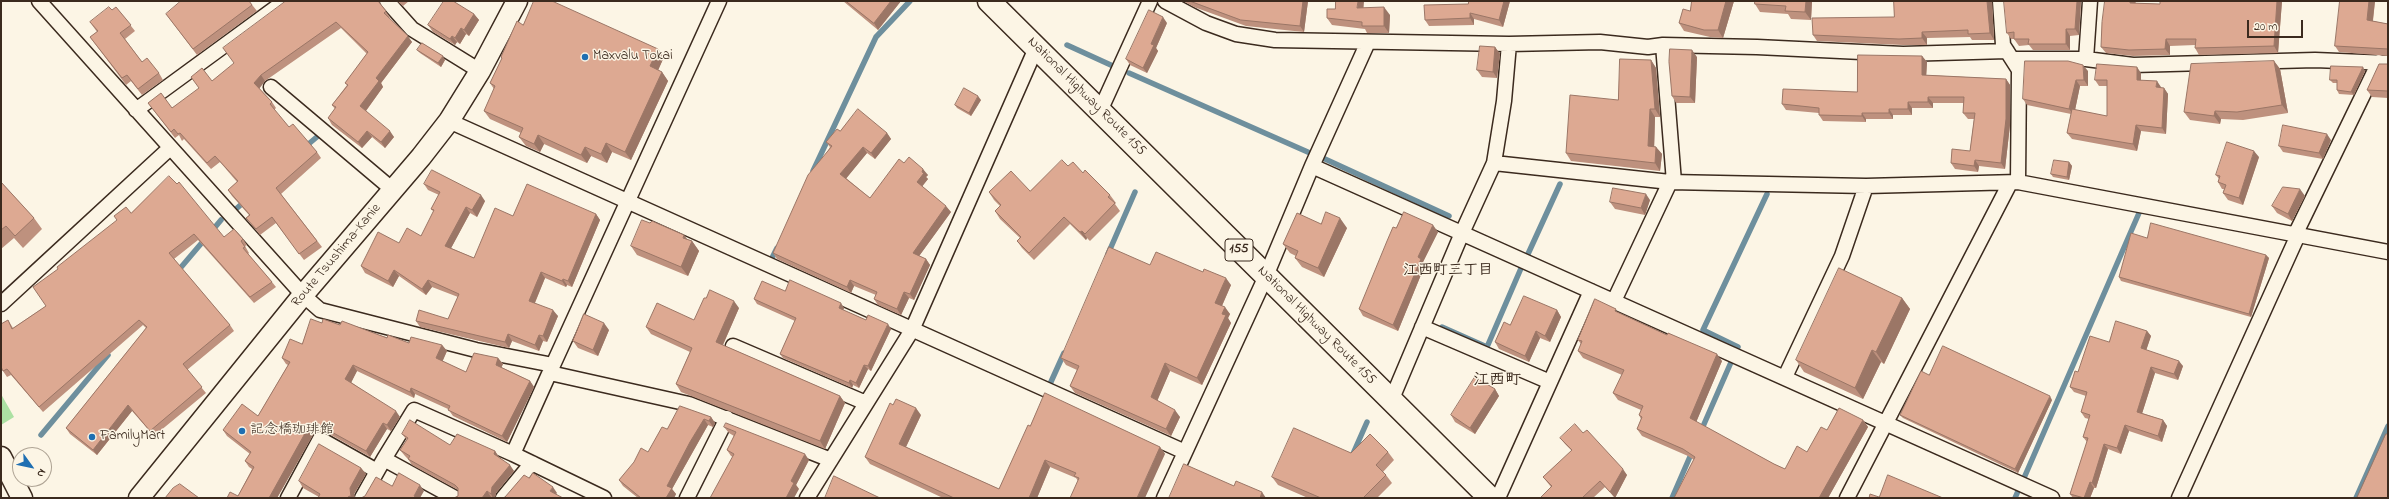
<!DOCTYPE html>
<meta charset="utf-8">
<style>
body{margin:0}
#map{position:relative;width:2389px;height:499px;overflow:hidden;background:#fcf5e5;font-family:"Indie Flower",sans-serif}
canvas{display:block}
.frame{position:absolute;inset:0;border:2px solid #3b2a1e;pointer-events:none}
.north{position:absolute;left:12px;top:447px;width:40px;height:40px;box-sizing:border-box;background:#fcf5e5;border:1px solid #afa495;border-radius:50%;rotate:123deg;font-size:11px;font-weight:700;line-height:16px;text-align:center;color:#3b2a1e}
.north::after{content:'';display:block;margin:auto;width:14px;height:18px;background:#1f6fb2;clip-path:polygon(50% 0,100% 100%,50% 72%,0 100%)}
.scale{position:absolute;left:2247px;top:20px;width:56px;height:18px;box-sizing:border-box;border:2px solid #3b2a1e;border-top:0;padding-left:5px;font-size:12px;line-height:14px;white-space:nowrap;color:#3b2a1e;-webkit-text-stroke:3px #fcf5e5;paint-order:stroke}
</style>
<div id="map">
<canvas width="2389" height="499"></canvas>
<div class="frame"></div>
<div class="north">N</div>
<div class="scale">20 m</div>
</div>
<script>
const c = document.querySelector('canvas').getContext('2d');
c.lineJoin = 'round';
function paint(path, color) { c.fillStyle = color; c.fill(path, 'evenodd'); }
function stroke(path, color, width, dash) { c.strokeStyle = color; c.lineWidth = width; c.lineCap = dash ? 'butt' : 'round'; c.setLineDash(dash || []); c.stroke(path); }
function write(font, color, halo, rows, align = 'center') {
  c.font = font + ' "Indie Flower","Klee One",sans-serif'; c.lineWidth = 3; c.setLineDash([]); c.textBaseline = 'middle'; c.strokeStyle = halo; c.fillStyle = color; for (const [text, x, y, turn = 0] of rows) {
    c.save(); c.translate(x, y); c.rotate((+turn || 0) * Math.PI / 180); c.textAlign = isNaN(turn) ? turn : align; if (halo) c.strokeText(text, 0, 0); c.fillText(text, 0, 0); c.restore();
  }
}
paint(new Path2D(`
 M1 394 14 417 1 425Z`), '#ace1a3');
stroke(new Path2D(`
 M1067 45 1113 66
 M1129 73 1310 153
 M305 147 318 136
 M1325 159 1449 216
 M813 171 876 37 910 1
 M236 209 245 201
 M211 232 221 220
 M1108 254 1135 192
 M1528 254 1560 184
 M772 258 777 248
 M177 272 205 239
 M1442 327 1487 347 1522 266
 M1738 347 1703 330 1767 194
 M1050 384 1064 353
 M1701 431 1732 360
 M41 435 108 355
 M1352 456 1367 422
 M2024 478 2139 213
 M1672 498 1692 452
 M2015 498 2018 491
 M2356 498 2388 426`), '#6e8f9d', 5.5);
const street = new Path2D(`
 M39 1 303 295 320 310 476 350 553 365 513 454 604 498
 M387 1 412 29 480 71
 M1165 1 1206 23 1236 34 1275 40 1509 44 1600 42 1648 47 1663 45 1757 47 1903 54 2007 51
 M2000 1 2003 45 2019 70 2018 182
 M1368 42 1312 166 2052 498
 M1663 45 1674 182
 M2012 59H2086L2133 65 2315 60 2388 63
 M2086 59 2090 1
 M271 87 393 190
 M136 110 285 1
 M1100 111 1150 1
 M449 121 1185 452
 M1494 163 1670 182 1866 186 2018 182 2388 252
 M2295 235 2379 62
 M1614 301 1670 182
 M1 304 170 148
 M1422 327 1550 382
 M733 346 866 403
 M553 365 719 1
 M550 373 689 404 831 460
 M1785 377 1842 256 1866 186
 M1391 401 1462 233 1494 163 1504 101 1509 44
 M384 459 414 410 513 454
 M288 498 320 439 377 471
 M362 498 384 459 455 498
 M503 498 532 463
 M687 498 727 418
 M807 498 912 330 1036 48
 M1164 498 1266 276 1312 166
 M1498 498 1591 291
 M1847 498 2010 183
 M2179 498 2298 235`);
const secondary = new Path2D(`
 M1 457 22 498
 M139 498 303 295 421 157 449 121 480 71 517 1`);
const highway = new Path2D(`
 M989 1 1490 498`);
stroke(street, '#3b2a1e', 17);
stroke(secondary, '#3b2a1e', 23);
stroke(highway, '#3b2a1e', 25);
stroke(street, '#fcf5e5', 14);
stroke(secondary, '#fcf5e5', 20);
stroke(highway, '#fcf5e5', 22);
paint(new Path2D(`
 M249 1 257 11 197 55 166 14Z
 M378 1 390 17 389 18 412 42 381 83 383 87 366 111 394 137 385 148 372 137 362 148 332 125 328 118 335 109 332 105 347 85 345 83 367 54 341 28 265 81 259 88 272 102 276 108 274 110 289 127 317 152 321 158 281 194 322 247 304 260 276 223 260 235 251 224 246 218 249 215 232 196 228 190 237 182 220 162 211 169 184 139 182 141 179 135 175 138 148 103 172 108 212 81 234 64 369 2Z
 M397 1H409L403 6Z
 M843 1H901L878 30Z
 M1183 1H1308L1304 32 1246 26 1194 7Z
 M1469 1H1510L1503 27 1474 19V25L1429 26 1425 20 1468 4Z
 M1692 1H1734L1723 38 1710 37 1684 31 1679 23 1690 11Z
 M1755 1H1812L1811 20 1791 19 1788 14 1760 12 1755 4Z
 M1992 1 1994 40H1972L1970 37 1927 38V45H1903L1817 41 1813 35 1894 17Z
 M2081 1 2079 35 2070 36V50H2033L2029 45 2019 46 2014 39H2011L2007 33Z
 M2282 1 2278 53 2199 55 2195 48V45L2170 46V55L2133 56 2106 53 2101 47 2135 3 2160 4Z
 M2340 1H2375L2373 21 2388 24V56L2339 52 2335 46Z
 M116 7 135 31 125 39 142 62 159 73 163 80 142 95 131 81 126 85 90 37 97 32 90 22 112 10Z
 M1363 8 1390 15 1389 33H1367L1365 29 1332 25 1327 18 1335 9Z
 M474 14 479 20 469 36 466 34 460 44 457 42 455 45 433 32 428 25Z
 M1167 23 1156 48 1158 51 1147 73 1130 65 1126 59Z
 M523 25 664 57 658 70 662 72 668 81 631 160 612 152 607 163 591 156 587 163 544 144 540 152 526 146 519 137 521 133 490 119 484 111 494 89 490 83 502 59 501 57Z
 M1495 47 1500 54 1497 78 1482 77 1477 70Z
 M417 50 445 60 441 67 420 53Z
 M1922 56 1927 62 1926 75 2006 79 2010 85V125L2005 169 1979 166 1978 172 1955 169 1951 163 1970 151 1974 119H1968L1963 113 1964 103H1933V108H1912V115H1893V119H1866V122L1823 121 1819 115V113L1786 110 1782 104 1857 92Z
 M1697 57 1695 103H1676L1672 96Z
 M1651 60 1656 68 1660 117H1655L1654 146 1656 147 1662 154 1660 171 1571 161 1566 153 1618 100Z
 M2274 61 2280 69 2288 113 2243 120 2221 119 2220 124 2190 120 2184 112Z
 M2388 63V98L2372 97 2367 90Z
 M2088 71V86H2080L2075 110 2107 116V86H2099L2095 80 2141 73V80L2161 88H2164L2168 94 2166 134 2141 131 2137 151 2072 139 2067 133 2071 114 2027 105 2023 99Z
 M2365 71 2354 95 2339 94 2337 90V83H2333L2330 80Z
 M981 100 971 116 957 108 955 105Z
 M840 131 887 133 891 139 875 159 867 153 846 178 870 198 904 163 928 175 926 177 928 179 922 186 951 212 919 256 926 259 930 265 914 300 909 298 901 315 878 305 874 299 876 295 854 286 851 293 777 259 773 253 830 147 826 142Z
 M2331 140 2323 159 2283 152 2279 146Z
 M2259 157 2243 205 2228 200 2223 193 2224 189H2222L2218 182 2219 179 2216 175Z
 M2069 162 2072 166 2069 180 2053 177 2051 174Z
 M1068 166 1083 173 1110 195 1116 203 1115 204 1120 211 1090 241 1087 238 1086 240 1070 224 1034 260 1022 248 1017 241 1020 238 1000 219 995 211 1000 206 994 200 989 192 1030 191Z
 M1 182 34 218 42 229 23 248 14 238 1 249Z
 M424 184 485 201 477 217 470 213 451 248 474 258 513 216 596 214 600 220 572 287 567 285 566 287 545 278 535 303 558 316 547 342 543 341 539 351 512 341 509 348 420 327 416 321 448 319 458 297 432 287 426 295 399 276 393 287 365 273 361 266 399 243 421 236 434 212 431 209 439 195 428 190Z
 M2305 196 2292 221 2277 213 2272 206Z
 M1650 200 1645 215 1615 209 1610 202Z
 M131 213 224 237 243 239 247 245 245 246 249 253 248 254 272 282 276 287 254 303 198 240 174 259 230 325 234 331 187 370 206 393 154 436 132 411 97 455 70 434 66 428 146 328 143 325 43 412 11 375 7 377 3 371 8 320 13 328 46 306Z
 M1321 224 1347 228 1324 277 1302 267 1295 258 1296 256 1290 253 1283 244Z
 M1396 228 1438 232 1423 262 1425 265 1398 331 1363 316 1359 309Z
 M2147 238 2266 255 2269 258 2251 317 2121 281 2119 277Z
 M687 239 692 241 699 251 688 276 637 255 631 246Z
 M1150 265 1231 285 1222 306 1230 314 1228 318 1231 323 1202 385 1170 371 1157 400 1180 417 1171 436 1075 393 1070 386 1077 370 1066 365 1061 358Z
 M785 291 844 308 843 310 866 320 891 329 871 371 868 369 859 388 853 385 852 388 783 358 780 354 795 321 757 304 754 299Z
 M1902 298 1910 309 1884 364 1881 362 1863 399 1804 372 1796 360Z
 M739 308 723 345 840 396 845 403 825 449 681 392 676 384 690 352 651 334 646 327 694 320Z
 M1557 310 1561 317 1550 342 1540 338 1529 362 1499 349 1495 342 1510 325Z
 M1619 313 1722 361 1696 422 1774 464 1785 469 1807 452 1827 430 1863 420 1868 427 1828 498H1674L1694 460 1688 456 1642 436 1637 429 1641 419 1639 415 1641 410 1618 400 1613 393 1622 375 1583 358 1578 351 1581 344 1578 340Z
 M322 323 340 325 409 343 442 345 447 351 442 361 466 372 498 358 503 364 501 367 530 381 534 387 507 442 453 416 448 409 415 394 414 398 357 371 351 382 400 417 391 431 387 429 370 457 324 431 316 432 313 435 277 498H227L238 496 252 469 249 467 245 461 250 454 227 436 223 430 258 416 288 365 286 364 282 358 302 344Z
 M609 330 598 356 578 348 573 341Z
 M2147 331 2151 336 2146 350 2183 366 2178 380 2155 373 2142 413 2163 420 2167 426 2162 442 2129 431 2121 454 2108 449 2096 488H2094L2090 498H2073L2070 494 2087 442 2083 437 2089 419 2085 418 2081 412 2086 396 2074 392 2070 387 2078 372 2109 342Z
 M1929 375 2052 400 2018 473 1903 418 1900 415Z
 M1495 389 1499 396 1475 434 1455 422 1451 415Z
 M921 415 906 447 999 489 1030 426 1160 447 1165 454 1078 481 1076 478 1050 467 1037 498H943L870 464 865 457Z
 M711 417 715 423 713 427 708 425 695 448 672 489 676 494 674 498H638L623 486 619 480 648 452 667 429Z
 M724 427 809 460 796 485 799 489 731 456 727 450 734 436 729 433Z
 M1583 433 1627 475 1615 498 1605 487 1593 498H1540L1551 487 1543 477 1572 451 1565 444 1560 438Z
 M402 434 450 445 495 451 499 458 514 471 496 493 495 498H492L491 497V498H454L458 496V490L412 465 408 459 405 456 400 450 407 440Z
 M1388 452 1394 460 1383 472 1386 475 1392 483 1377 498H1308L1278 485 1272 477 1351 453Z
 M361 468 366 474 354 494 355 498H318L319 497 303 488 299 481Z`), '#be917e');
paint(new Path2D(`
 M891 1H901L878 30 874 23Z
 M1303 1H1308L1304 32 1300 26Z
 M1358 1H1364L1363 16 1357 8Z
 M1504 1H1510L1503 27 1499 20Z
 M1726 1H1734L1723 38 1718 30Z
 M1806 1H1812L1811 20 1805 12Z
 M1987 1H1992L1994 40 1990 33Z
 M2077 1H2081L2079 35 2075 29Z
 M2130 1H2136L2134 10 2130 3Z
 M2277 1H2282L2278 53 2274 46Z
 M2369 1H2375L2372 27 2367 20Z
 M1384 7 1390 15 1389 33 1384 26Z
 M1470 13 1474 19V25L1470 18Z
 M474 14 479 20 469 36 464 30Z
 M1163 17 1167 23 1156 48 1158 51 1147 73 1143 68 1151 44Z
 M461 28 466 34 460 44 455 38Z
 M2066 29 2070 36V50L2066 44Z
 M1922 32 1927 38V45L1922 38Z
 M408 36 412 42 381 83 383 87 365 112 360 106 376 78Z
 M452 36 457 42 455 45 450 39Z
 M2166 39 2170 46V55L2165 49Z
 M1495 47 1500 54 1497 78 1493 72Z
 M658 49 664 57 656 75 650 66Z
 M1692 50 1697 57 1695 103 1690 97Z
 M443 56 445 60 441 67 438 63Z
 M1922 56 1927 62 1926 81 1922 75Z
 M1651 60 1656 68 1660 117 1655 109Z
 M2274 61 2280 69 2288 113 2282 105Z
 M2083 65 2088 71V86L2084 80Z
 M2137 67 2141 73V86L2137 80Z
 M2363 67 2365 71 2354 95 2351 92Z
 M662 72 668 81 631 160 625 152Z
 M261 75 265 81 259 89 254 83Z
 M2006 79 2010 85V125L2005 169 2001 163Z
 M2076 80 2080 86 2074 115 2069 109Z
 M2157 81 2161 87V93L2156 87Z
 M2164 88 2168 94 2166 134 2162 128Z
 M978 96 981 100 971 116 969 113Z
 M1928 97 1933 103V108L1928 102Z
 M1908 102 1912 108V115L1908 109Z
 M1650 109 1655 117 1654 154 1648 146Z
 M1889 109 1893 115V119L1889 113Z
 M2215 111 2221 119 2220 124 2214 116Z
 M1862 113 1866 119V122L1862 116Z
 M2136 125 2141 131 2137 151 2133 144Z
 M367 131 372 137 362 148 358 142Z
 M390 131 394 137 385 148 381 142Z
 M887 133 891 139 875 159 871 153Z
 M2327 134 2331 140 2323 159 2319 153Z
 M538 135 544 144 540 152 534 144Z
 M606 143 612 152 607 163 601 154Z
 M585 147 591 156 587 163 581 155Z
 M863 147 867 153 845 180 840 174Z
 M1656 147 1662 154 1660 171 1655 163Z
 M2254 151 2259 157 2243 205 2239 198Z
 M1975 160 1979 166 1978 172 1974 166Z
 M2069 162 2072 166 2069 180 2067 177Z
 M923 169 928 175 926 177 928 179 921 188 917 182 922 172Z
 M2300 189 2305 196 2292 221 2288 214Z
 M1646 194 1650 200 1645 215 1641 208Z
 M481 195 485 201 477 217 472 210Z
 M946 206 951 212 917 259 913 253Z
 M466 207 470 213 449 252 445 246Z
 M596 214 600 220 572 287 568 281Z
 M1340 218 1347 228 1324 277 1318 268Z
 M1433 225 1438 232 1423 262 1425 265 1398 331 1393 325 1418 257Z
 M1082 231 1087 238 1086 240 1080 232Z
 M684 235 691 244 692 241 699 251 688 276 681 267 683 238Z
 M2266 255 2269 258 2251 317 2249 314Z
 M926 259 930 265 914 300 910 294Z
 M394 270 399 276 393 287 388 281Z
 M541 272 545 278 533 307 529 301Z
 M1226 278 1231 285 1220 310 1215 303Z
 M563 279 567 285 566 287 562 281Z
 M428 280 432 287 426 295 422 289Z
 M850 280 854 286 851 293 847 287Z
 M904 292 909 298 901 315 897 309Z
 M1902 298 1910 309 1884 364 1876 352Z
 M734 301 739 308 721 349 716 342Z
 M841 303 844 308 842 313 839 308Z
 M1225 307 1230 314 1228 318 1231 323 1202 385 1197 378Z
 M553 310 558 316 547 342 543 336Z
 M1557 310 1561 317 1550 342 1545 336Z
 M604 323 609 330 598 356 593 350Z
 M888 324 891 329 871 371 868 366Z
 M1536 331 1540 338 1529 362 1525 356Z
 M2147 331 2151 336 2145 354 2141 348Z
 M508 334 512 341 509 348 505 342Z
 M539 335 543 341 539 351 535 345Z
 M442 345 447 351 441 365 436 358Z
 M1872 350 1881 362 1863 399 1855 388Z
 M1717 354 1722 361 1695 425 1690 418Z
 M498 358 503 364 500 371 496 365Z
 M2179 361 2183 366 2178 380 2174 374Z
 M1165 363 1170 371 1156 404 1151 397Z
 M353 365 357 371 350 385 345 379Z
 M864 365 868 369 859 388 856 383Z
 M2151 367 2155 373 2141 417 2137 412Z
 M850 380 853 385 852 388 849 383Z
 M530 381 534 387 507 442 502 436Z
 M411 388 415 394 414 398 410 392Z
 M1495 389 1499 396 1475 434 1470 428Z
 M840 396 845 403 825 449 820 441Z
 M2050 396 2052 400 2018 473 2015 469Z
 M128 405 132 411 97 455 93 450Z
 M916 408 921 415 904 451 899 444Z
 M1175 410 1180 417 1171 436 1166 429Z
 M396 411 400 417 391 431 387 425Z
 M711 417 715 423 713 427 709 421Z
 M704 419 708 425 695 448 672 489 676 494 674 498H666L667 486 690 442Z
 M1863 420 1868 427 1828 498H1819Z
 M2163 420 2167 426 2162 442 2158 436Z
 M383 423 387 429 370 457 366 451Z
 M2125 425 2129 431 2121 454 2117 448Z
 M308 428 313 435 277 498H269Z
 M2104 444 2108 449 2096 488 2092 483Z
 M1160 447 1165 454 1145 498H1137Z
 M495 451 499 457 498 460 494 454Z
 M805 454 809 460 796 485 799 489 794 498H786L791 481Z
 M1045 460 1050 467 1037 498H1029Z
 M510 465 514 471 496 493 495 498H493L491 494 492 487Z
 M361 468 366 474 354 494 355 498H352L351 497 350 488Z
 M1623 469 1627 475 1615 498 1610 492Z
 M2090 482 2094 488 2090 498H2084Z
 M420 485 424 491 420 498H415L414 496Z
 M553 487 557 493 554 497 550 491Z
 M487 491 491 497V498H482Z
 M1262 492 1266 498H1260Z`), '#9b7666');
const building = new Path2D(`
 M181 1H249L252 5 193 49 166 14Z
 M286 1H368L369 2 370 1H378L386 11 384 13 408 36 376 78 379 81 360 106 390 131 381 142 367 131 358 142 328 118 336 107 332 105 348 85 345 83 368 52 336 22 261 75 254 83 272 102 270 104 289 127 293 124 317 152 276 188 317 241 299 254 272 217 256 229 246 218 250 215 228 190 238 181 215 156 207 163 180 133 178 134 174 129 171 132 148 103 161 93 172 108 199 88 191 77 202 68 212 81 234 63 223 48Z
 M444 1H453L474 14 464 30 461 28 455 38 452 36 450 39 428 25Z
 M534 1H552L658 49 650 66 662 72 625 152 606 143 601 154 585 147 581 155 538 135 534 144 519 137 523 128 484 111 495 86 490 83 502 58 501 57 517 21 523 25Z
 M846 1H891L874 23Z
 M1190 1H1303L1300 26 1241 20Z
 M1336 1H1358L1357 8 1384 7V26H1362V22L1327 18V9H1335Z
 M1469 1H1504L1499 20 1470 13V18L1425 20 1424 5 1468 4Z
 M1692 1H1726L1718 30H1704L1679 23 1683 9 1690 11Z
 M1755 1H1806L1805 12 1785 11 1786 6 1755 4Z
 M1894 1H1987L1990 33 1968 34V30L1922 32V38L1899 39 1813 35 1812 18 1894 17Z
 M2004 1H2077L2075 29H2066V44H2028L2029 39H2014V32L2007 33Z
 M2105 1H2130V3L2160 4V1H2277L2274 46 2195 48 2196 39H2166L2165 49 2129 50 2101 47 2102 22Z
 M2340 1H2369L2367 20 2388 24V49L2335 46Z
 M109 7 112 10 116 7 131 25 120 33 142 62 147 58 159 73 138 89 127 75 122 78 90 37 98 31 90 22Z
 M1149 10 1163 17 1151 44 1154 45 1143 68 1126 59Z
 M422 43 443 56 438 63 417 50Z
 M1480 46 1495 47 1493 72 1477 70Z
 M1670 49 1692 50 1690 97 1672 96 1669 62Z
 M1858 55 1922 56V75L2006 79V119L2001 163 1975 160 1974 166 1951 163 1952 149 1970 151 1975 113H1963L1964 97H1928V102H1908V109H1889V113H1862V116L1819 115V108L1782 104 1783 89 1857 92Z
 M1620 59 1651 60 1655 109H1650L1648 146 1656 147 1655 163 1566 153 1570 95 1618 100Z
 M2025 61H2068L2083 65 2084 80H2076L2069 109 2023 99Z
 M2274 61 2282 105 2237 112 2215 111 2214 116 2184 112 2191 64Z
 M2388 63V91L2367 90 2379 64H2387Z
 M2097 64 2137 67V80L2157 81 2156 87 2164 88 2162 128 2136 125 2133 144 2067 133 2072 109 2107 116V80H2095Z
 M2331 66 2363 67 2351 92 2337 90V80H2330Z
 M964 88 978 96 969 113 955 105Z
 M858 109 887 133 871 153 863 147 840 174 870 198 899 159 904 163 909 157 923 169 922 172 924 173 917 182 946 206 913 253 926 259 910 294 904 292 897 309 874 299 877 292 850 280 847 287 773 253 808 175 832 146 826 142 837 129 840 131Z
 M2283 125 2327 134 2319 153 2279 146Z
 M2227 142 2254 151 2239 198 2223 193 2226 185 2218 182 2220 176 2216 175Z
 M1062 160 1068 166 1073 162 1083 173 1085 170 1110 195 1108 197 1115 203 1085 234 1082 231 1080 232 1064 217 1029 253 1017 241 1021 237 995 211 1001 205 989 192 1011 171 1030 191Z
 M2054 160 2069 162 2067 177 2051 174Z
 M432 170 481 195 472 210 466 207 445 246 474 258 495 208 513 216 527 184 596 214 568 281 563 279 562 281 541 272 529 301 553 310 543 336 539 335 535 345 508 334 505 342 416 321 419 310 448 319 459 294 428 280 422 289 394 270 388 281 361 266 378 232 399 243 407 228 421 236 434 210 431 209 440 192 424 184Z
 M169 176 177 184 179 182 224 237 234 229 243 239 241 241 245 247 243 248 272 282 250 297 194 234 169 253 230 325 183 364 202 387 150 431 128 405 93 450 66 428 147 327 139 320 39 407 7 369 3 371 1 367V324L8 320 12 329 46 306 33 287 58 269 57 267 117 220 114 216 126 207 131 213Z
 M1 182 34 218 15 236 6 226 1 230Z
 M2283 187 2300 189 2288 214 2272 206Z
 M1613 188 1646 194 1641 208 1610 202Z
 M1326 212 1340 218 1318 268 1295 258 1298 251 1283 244 1297 213 1321 224Z
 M1404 212 1433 225 1418 257 1421 259 1393 325 1359 309 1387 241 1393 227 1396 228Z
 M642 220 650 223 652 221 684 235 683 238 692 241 681 267 631 246Z
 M2151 223 2266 255 2249 314 2119 277 2131 233 2147 238Z
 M1109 247 1150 265 1156 252 1203 272 1204 269 1226 278 1215 303 1225 307 1222 314 1226 315 1197 378 1165 363 1151 397 1175 410 1166 429 1070 386 1079 366 1061 358Z
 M1839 268 1902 298 1876 352 1872 350 1855 388 1796 360Z
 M790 280 841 303 839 308 866 320 868 315 888 324 868 366 864 365 856 383 850 380 849 383 780 354 796 318 754 299 762 281 785 291Z
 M710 290 734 301 716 342 840 396 820 441 676 384 692 348 646 327 657 303 694 320 704 298H706Z
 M1524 296 1557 310 1545 336 1536 331 1525 356 1495 342 1504 322 1510 325Z
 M1595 299 1616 309 1615 311 1667 335 1668 333 1717 354 1690 418 1774 464 1785 469 1797 446 1807 452 1821 427 1827 430 1839 408 1863 420 1819 498H1674L1695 457 1683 449 1637 429 1642 417 1639 415 1643 406 1613 393 1624 370 1578 351 1582 341 1578 340Z
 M584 314 604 323 593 350 573 341Z
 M311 319 322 323 323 319 340 325 342 321 387 338 388 335 409 343 411 337 442 345 436 358 466 372 474 353 498 358 496 365 530 381 502 436 448 410 450 406 411 388 410 392 353 365 345 379 396 411 387 425 383 423 366 451 319 425H312L308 428 269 498H227L230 492 238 496 254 467 245 461 251 452 223 430 242 404 258 416 290 362 282 358 290 339 302 344Z
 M2116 321 2147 331 2141 348 2179 361 2174 374 2151 367 2137 412 2163 420 2158 436 2125 425 2117 448 2104 444 2092 483 2090 482 2084 498 2070 494 2088 438 2083 437 2090 415 2081 412 2087 392 2070 387 2075 371 2078 372 2090 336 2109 342Z
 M1943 346 2050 396 2015 469 1900 415 1921 371 1929 375Z
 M1475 377 1495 389 1470 428 1451 415Z
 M1045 393 1160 447 1137 498H1070L1079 478 1074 476 1076 473 1045 460 1029 498H954L865 457 890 403 893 405 896 399 916 408 899 444 999 489 1028 425 1030 426Z
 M680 406 711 417 709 421 704 419 690 442 667 486 672 488 666 498H641L619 480 634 462 641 448 648 452 662 427 667 429Z
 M410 420 450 445 457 434 495 451 494 454 510 465 492 487 491 494 487 491 482 498H454L458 496V488L455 485 408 459 410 456 400 450 408 438 402 434Z
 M726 423 805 454 791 481 794 483 786 498H710L734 454 727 450 736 432 724 427Z
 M1575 424 1583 433 1587 430 1623 469 1610 492 1600 481 1582 498H1540L1552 486 1543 477 1572 450 1560 438Z
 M1294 428 1351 453 1370 434 1388 452 1376 465 1386 475 1363 498H1321L1272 477Z
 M2386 434H2388V498H2357Z
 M319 444 361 468 350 488 351 497 349 496 348 498H318L320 494 299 481Z
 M1184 464 1234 486 1236 481 1262 492 1260 498H1169Z
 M399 473 420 485 414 496 417 498H361L365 496 376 477 392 486Z
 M533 473 553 487 550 491 563 498H503L505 497 524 475 529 478Z
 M1888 475 1943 498H1869L1870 494 1879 497Z
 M834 476 880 498H825Z
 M180 484 199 498H165L173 488Z`);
paint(building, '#dda992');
stroke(building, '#9b7666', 1);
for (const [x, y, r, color] of [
 [585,57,4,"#1f6fb2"],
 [242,431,4,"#1f6fb2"],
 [92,437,4,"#1f6fb2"]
]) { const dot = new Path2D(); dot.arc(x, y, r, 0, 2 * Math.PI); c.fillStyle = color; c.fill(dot); stroke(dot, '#fcf5e5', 1.5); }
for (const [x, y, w] of [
 [1239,250,28]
]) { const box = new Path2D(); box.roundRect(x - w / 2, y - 11, w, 22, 3); c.fillStyle = '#fcf5e5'; c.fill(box); stroke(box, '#3b2a1e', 1); }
write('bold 13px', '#3b2a1e', null, [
 ["155",1239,250]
]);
write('14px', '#3b2a1e', '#fcf5e5', [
 ["Maxvalu Tokai",593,57],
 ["記念橋珈琲館",250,431],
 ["FamilyMart",100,437]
], 'left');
write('14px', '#3b2a1e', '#fcf5e5', [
 ["National Highway Route 155",1086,97,45],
 ["Route Tsushima-Kanie",337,256,-50],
 ["National Highway Route 155",1316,326,45]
]);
write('bold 15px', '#3b2a1e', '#fcf5e5', [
 ["江西町三丁目",1448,272]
]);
write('bold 16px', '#3b2a1e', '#fcf5e5', [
 ["江西町",1497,381]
]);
</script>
